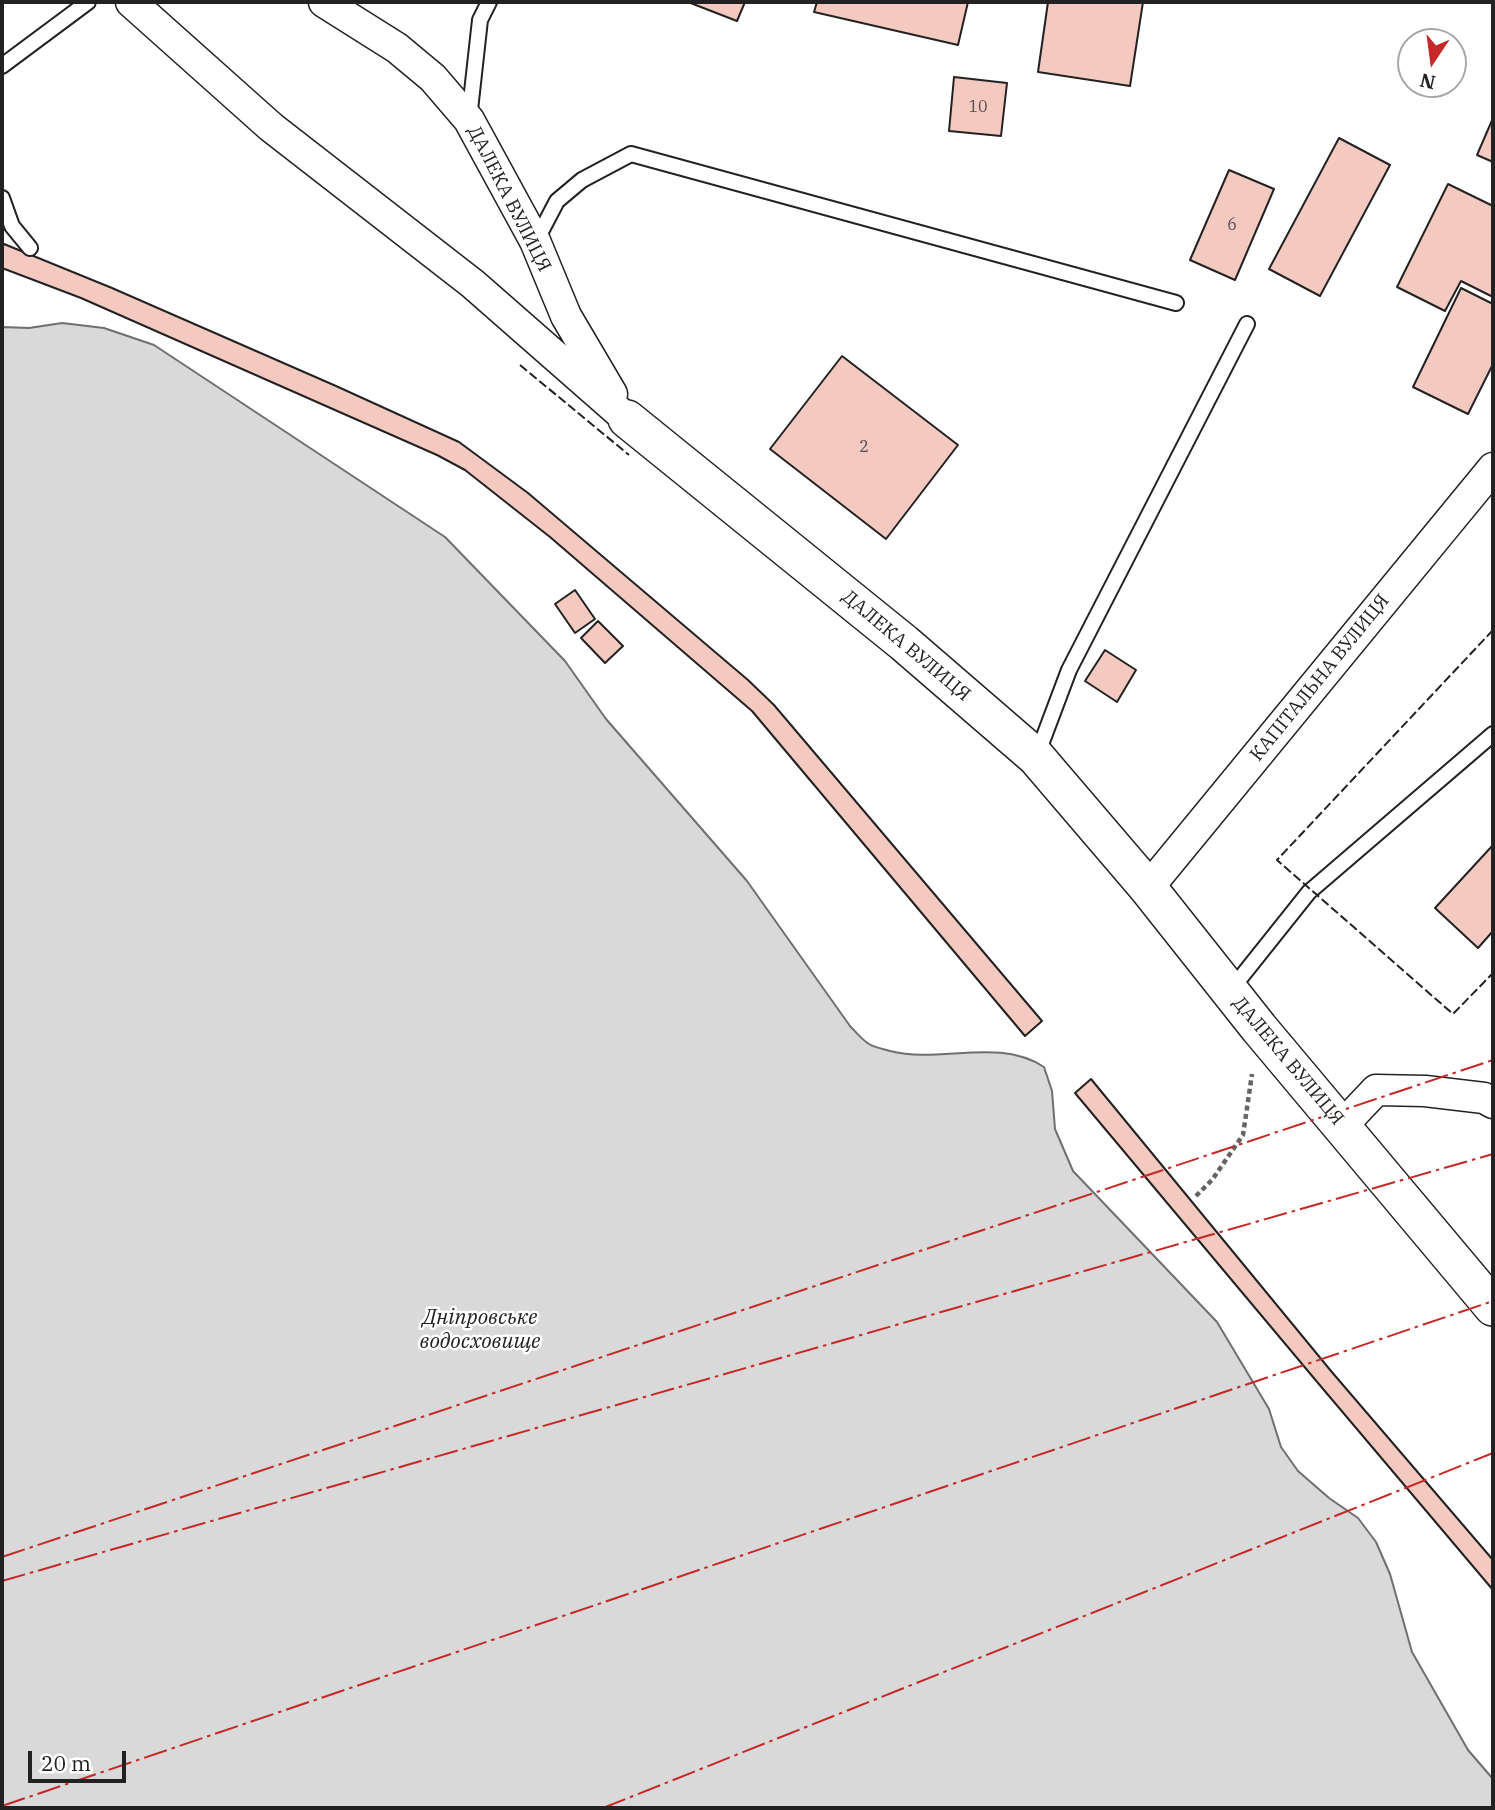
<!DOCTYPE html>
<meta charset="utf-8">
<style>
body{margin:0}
#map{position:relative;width:1495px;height:1810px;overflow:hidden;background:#fff;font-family:"IBM Plex Serif",serif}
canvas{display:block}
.frame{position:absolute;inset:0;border:4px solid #222;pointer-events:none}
.north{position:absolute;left:1397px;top:28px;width:70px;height:70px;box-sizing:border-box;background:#fff;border:2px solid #a7a7a7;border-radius:50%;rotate:193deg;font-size:19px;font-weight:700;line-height:28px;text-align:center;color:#222}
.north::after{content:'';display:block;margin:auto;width:24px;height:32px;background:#c62828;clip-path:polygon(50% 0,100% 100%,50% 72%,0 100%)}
.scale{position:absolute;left:28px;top:1751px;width:98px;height:32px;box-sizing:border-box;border:4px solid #222;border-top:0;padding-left:9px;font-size:21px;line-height:24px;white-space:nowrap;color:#222;-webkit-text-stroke:5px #fff;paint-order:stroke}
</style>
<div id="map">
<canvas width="1495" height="1810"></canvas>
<div class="frame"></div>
<div class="north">N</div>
<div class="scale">20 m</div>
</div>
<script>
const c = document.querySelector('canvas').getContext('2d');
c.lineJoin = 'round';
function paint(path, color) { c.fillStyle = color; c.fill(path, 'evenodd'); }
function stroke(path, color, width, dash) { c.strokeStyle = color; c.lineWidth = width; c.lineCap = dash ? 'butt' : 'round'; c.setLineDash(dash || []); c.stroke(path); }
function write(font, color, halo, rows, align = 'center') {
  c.font = font + ' "IBM Plex Serif",serif'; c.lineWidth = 5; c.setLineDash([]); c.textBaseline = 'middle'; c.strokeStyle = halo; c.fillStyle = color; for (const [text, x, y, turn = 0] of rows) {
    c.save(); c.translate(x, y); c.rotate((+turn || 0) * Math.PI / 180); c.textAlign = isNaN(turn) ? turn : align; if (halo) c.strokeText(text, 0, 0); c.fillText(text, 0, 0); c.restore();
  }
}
const water = new Path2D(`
 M62 323 104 328 154 345 445 537 565 661 606 719 747 881 850 1026C856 1032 862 1040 869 1044 875 1048 884 1049 890 1051 940 1064 998 1037 1044 1067L1052 1091 1055 1129 1073 1171 1217 1322 1269 1409 1281 1447 1298 1471 1329 1498 1358 1518 1376 1542 1390 1574 1412 1652 1468 1750 1493 1779V1808H2V327L29 328Z`);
paint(water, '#d9d9d9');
stroke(water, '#6f6f6f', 2);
const building = new Path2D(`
 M688 2H745L737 21Z
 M817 2H968L958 45 814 12Z
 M1048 2H1143L1130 86 1038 72Z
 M954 77 1007 83 1001 136 949 131Z
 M1493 118V162L1477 155Z
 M1339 138 1390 165 1320 296 1269 269Z
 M1229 170 1274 189 1235 280 1190 260Z
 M1448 184 1493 206V297L1461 281 1445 311 1397 287Z
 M4 244 112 288 336 386 459 442 528 493 748 680 774 705 1042 1021 1025 1036 752 711 550 537 465 470 437 455 81 298 2 268V249Z
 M1461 288 1493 304V364L1468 414 1413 387Z
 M842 356 958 445 886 539 770 449Z
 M575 590 595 619 575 633 555 604Z
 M598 621 623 646 605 663 581 638Z
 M1105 650 1136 670 1117 702 1085 681Z
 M1493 845V931L1478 948 1435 908Z
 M1091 1079 1331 1371 1493 1560V1590L1318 1383 1075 1093Z`);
paint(building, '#f3c9c0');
stroke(building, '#222', 2);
const service = new Path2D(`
 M2 66 88 2
 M469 119 480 20 489 2
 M2 198 12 226 30 248
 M536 241 557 201 582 180 631 154 1176 303
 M1037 755 1069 670 1247 324
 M1230 991 1309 892 1493 734`);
const minor = new Path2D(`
 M131 2 271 127 473 284 627 419
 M324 2 397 48 433 78 469 120 535 241 566 316 612 394
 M1148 888 1493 468
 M1342 1126 1376 1090 1425 1091 1484 1098 1493 1103`);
const tertiary = new Path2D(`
 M627 419 904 643 1036 757 1148 888 1259 1028 1493 1307`);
stroke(service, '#222', 18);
stroke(minor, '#222', 33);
stroke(tertiary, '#222', 40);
stroke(new Path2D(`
 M1196 1196 1212 1180 1243 1135 1252 1074`), '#646464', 4.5, [5, 3.5]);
stroke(service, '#fff', 14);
stroke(minor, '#fff', 30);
stroke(tertiary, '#fff', 37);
stroke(new Path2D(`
 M520 365 629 455
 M1493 630 1277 860 1453 1014 1493 973`), '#222', 2, [9, 3.5]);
stroke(new Path2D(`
 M2 1557 1493 1060
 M2 1581 1493 1154
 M2 1806 1493 1301
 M603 1808 1493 1453`), '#c62828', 2, [24, 5, 3.5, 5]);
write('16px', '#564c4a', null, [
 ["10",978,107],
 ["6",1232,225],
 ["2",864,447]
]);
write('19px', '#222', '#fff', [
 ["ДАЛЕКА ВУЛИЦЯ",509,199,63],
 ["ДАЛЕКА ВУЛИЦЯ",906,646,40],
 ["КАПІТАЛЬНА ВУЛИЦЯ",1320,678,-51],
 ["ДАЛЕКА ВУЛИЦЯ",1288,1061,50]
]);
write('italic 21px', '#222', '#fff', [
 ["Дніпровське",480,1318],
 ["водосховище",480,1342]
]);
</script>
